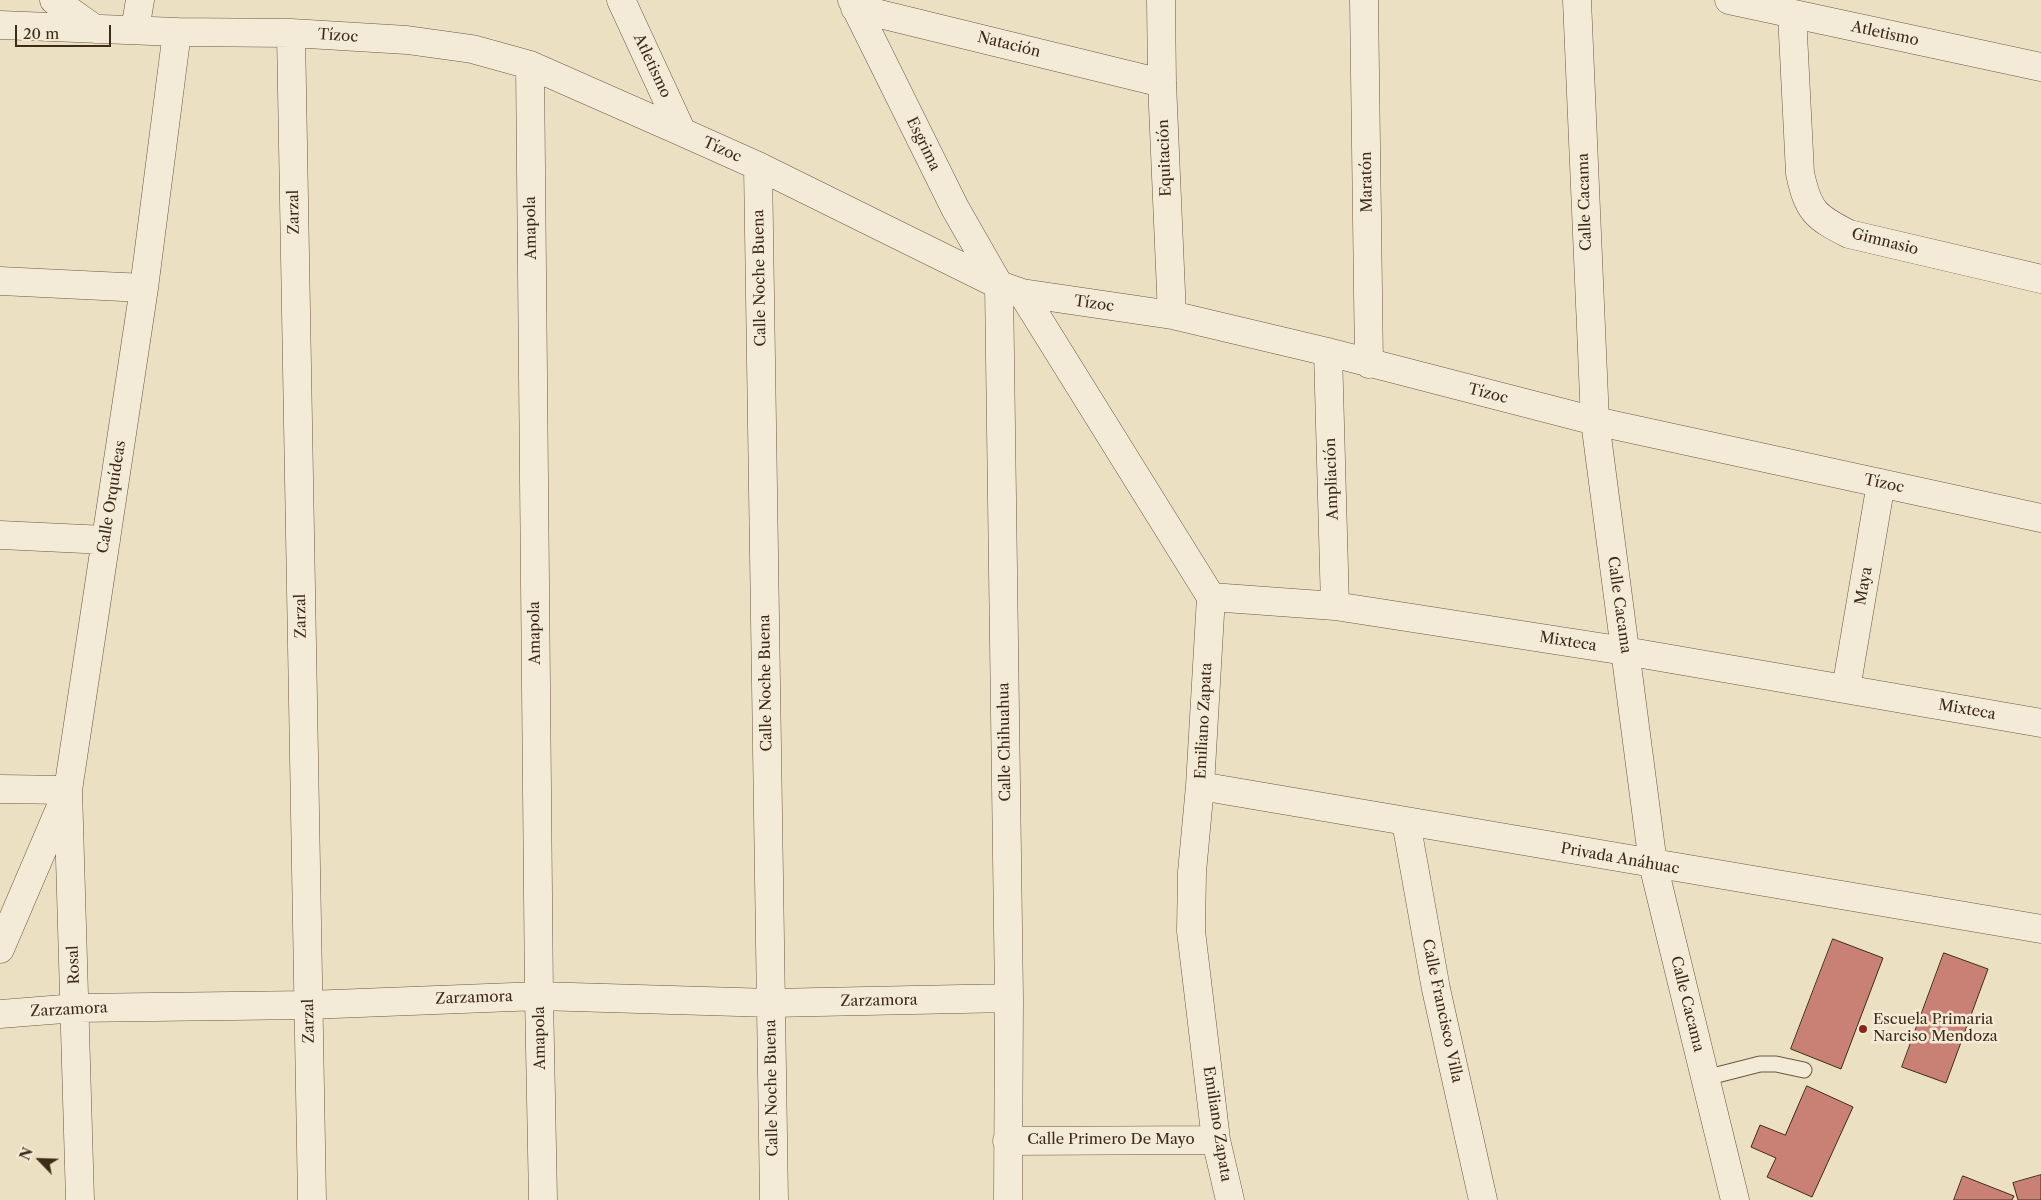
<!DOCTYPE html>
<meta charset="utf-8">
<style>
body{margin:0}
#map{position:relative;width:2041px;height:1200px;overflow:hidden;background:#ece0c2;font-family:"Libre Caslon Text",serif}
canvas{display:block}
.north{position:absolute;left:15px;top:1135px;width:50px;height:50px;-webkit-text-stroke:4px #f3ebd7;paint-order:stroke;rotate:294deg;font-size:14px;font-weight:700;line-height:20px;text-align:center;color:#3e2b17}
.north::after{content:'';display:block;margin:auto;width:18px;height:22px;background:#3e2b17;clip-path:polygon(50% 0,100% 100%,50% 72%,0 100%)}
.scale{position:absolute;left:15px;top:25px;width:96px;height:22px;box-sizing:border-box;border:2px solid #3e2b17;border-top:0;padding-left:6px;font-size:15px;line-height:18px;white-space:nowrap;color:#3e2b17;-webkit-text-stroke:4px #f3ebd7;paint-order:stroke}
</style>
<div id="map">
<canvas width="2041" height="1200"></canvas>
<div class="north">N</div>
<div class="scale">20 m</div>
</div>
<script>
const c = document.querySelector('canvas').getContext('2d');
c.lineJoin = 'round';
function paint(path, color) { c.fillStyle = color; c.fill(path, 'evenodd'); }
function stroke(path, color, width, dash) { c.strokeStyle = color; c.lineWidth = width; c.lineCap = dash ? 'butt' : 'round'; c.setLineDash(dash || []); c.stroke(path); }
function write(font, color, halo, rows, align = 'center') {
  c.font = font + ' "Libre Caslon Text",serif'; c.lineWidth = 5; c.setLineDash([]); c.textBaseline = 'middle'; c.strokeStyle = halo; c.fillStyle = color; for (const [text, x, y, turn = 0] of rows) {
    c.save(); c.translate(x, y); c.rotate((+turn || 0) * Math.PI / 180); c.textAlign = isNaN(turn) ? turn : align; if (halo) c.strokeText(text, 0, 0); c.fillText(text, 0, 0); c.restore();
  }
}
const building = new Path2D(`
 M1833 939 1883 958 1841 1069 1791 1049Z
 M1944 953 1988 969 1946 1083 1902 1067Z
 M1807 1086 1853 1107 1812 1197 1767 1177 1776 1158 1751 1147 1760 1125 1785 1135Z
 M2041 1175V1200H2018L2013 1183Z
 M1963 1176 2014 1196 2012 1200H1954Z`);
paint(building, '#ca8175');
stroke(building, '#3e2b17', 1);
const service = new Path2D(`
 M1705 1078 1760 1064H1776L1804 1070`);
const minor = new Path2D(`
 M54 0 95 29
 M621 0 682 132
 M852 0 955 208 999 285 1009 998 1008 1200
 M1161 0 1162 83 1172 315
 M1364 0 1369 364
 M1577 0 1595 421 1653 864 1735 1200
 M1729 0 2041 67
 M855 8 1162 83
 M1792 14 1800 173C1808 211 1815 217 1849 234L2041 279
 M0 25 177 32 291 33 407 40 472 49 530 65 682 132 758 166 999 285 1022 293 1172 315 1328 352 1595 421 2041 518
 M135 30 140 0
 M291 33 312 1200
 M530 65 539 996 543 1200
 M758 166 774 1200
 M0 281 144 288
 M1022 293 1211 597 1200 786 1192 872 1191 931 1216 1140 1230 1200
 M1328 352 1335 606
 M0 535 106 540
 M1211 597 1335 606 1625 651 2041 723
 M1846 689 1881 483
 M1200 786 2041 929
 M0 789 68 790 80 1200
 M1406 822 1436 989 1483 1200
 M0 949 68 790 144 288 177 32
 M0 1014 76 1008 308 1005 539 996 771 1003 1009 998
 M1007 1141 1216 1140`);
stroke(service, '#6a5842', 17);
stroke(minor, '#6a5842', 29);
stroke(service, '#f3ebd7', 15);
stroke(minor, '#f3ebd7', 28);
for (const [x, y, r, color] of [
 [1863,1029,5,"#8f2418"]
]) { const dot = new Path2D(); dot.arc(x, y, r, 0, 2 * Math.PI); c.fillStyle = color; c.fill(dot); stroke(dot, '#f3ebd7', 2); }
write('15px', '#3e2b17', '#f3ebd7', [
 ["Atletismo",1885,34,12],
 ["Tízoc",338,36,4],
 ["Natación",1009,45,14],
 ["Atletismo",652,66,65],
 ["Esgrima",923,144,64],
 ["Tízoc",722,150,24],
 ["Equitación",1165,158,-92],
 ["Maratón",1367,182,-91],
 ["Calle Cacama",1585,202,-92],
 ["Zarzal",294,212,-91],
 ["Amapola",531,228,-91],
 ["Gimnasio",1885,242,14],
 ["Calle Noche Buena",760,278,-91],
 ["Tízoc",1094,304,8],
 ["Tízoc",1488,394,14],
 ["Ampliación",1332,479,-92],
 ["Tízoc",1884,484,12],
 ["Calle Orquídeas",112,497,-81],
 ["Maya",1864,586,-80],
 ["Calle Cacama",1619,605,82],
 ["Zarzal",301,616,-91],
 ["Amapola",535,633,-91],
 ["Mixteca",1568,642,9],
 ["Calle Noche Buena",766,683,-91],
 ["Mixteca",1967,710,10],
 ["Emiliano Zapata",1204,721,-87],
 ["Calle Chihuahua",1005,742,-91],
 ["Privada Anáhuac",1620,859,10],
 ["Rosal",74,965,-92],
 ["Zarzamora",474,998,-2],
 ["Zarzamora",879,1001,-1],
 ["Calle Cacama",1687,1004,76],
 ["Zarzamora",69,1010,-3],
 ["Calle Francisco Villa",1442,1011,78],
 ["Zarzal",309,1021,-91],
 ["Amapola",540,1038,-91],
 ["Calle Noche Buena",772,1088,-91],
 ["Emiliano Zapata",1217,1124,81],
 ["Calle Primero De Mayo",1111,1140]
]);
write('15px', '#3e2b17', '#f3ebd7', [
 ["Escuela Primaria",1873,1020],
 ["Narciso Mendoza",1873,1037]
], 'left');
</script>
